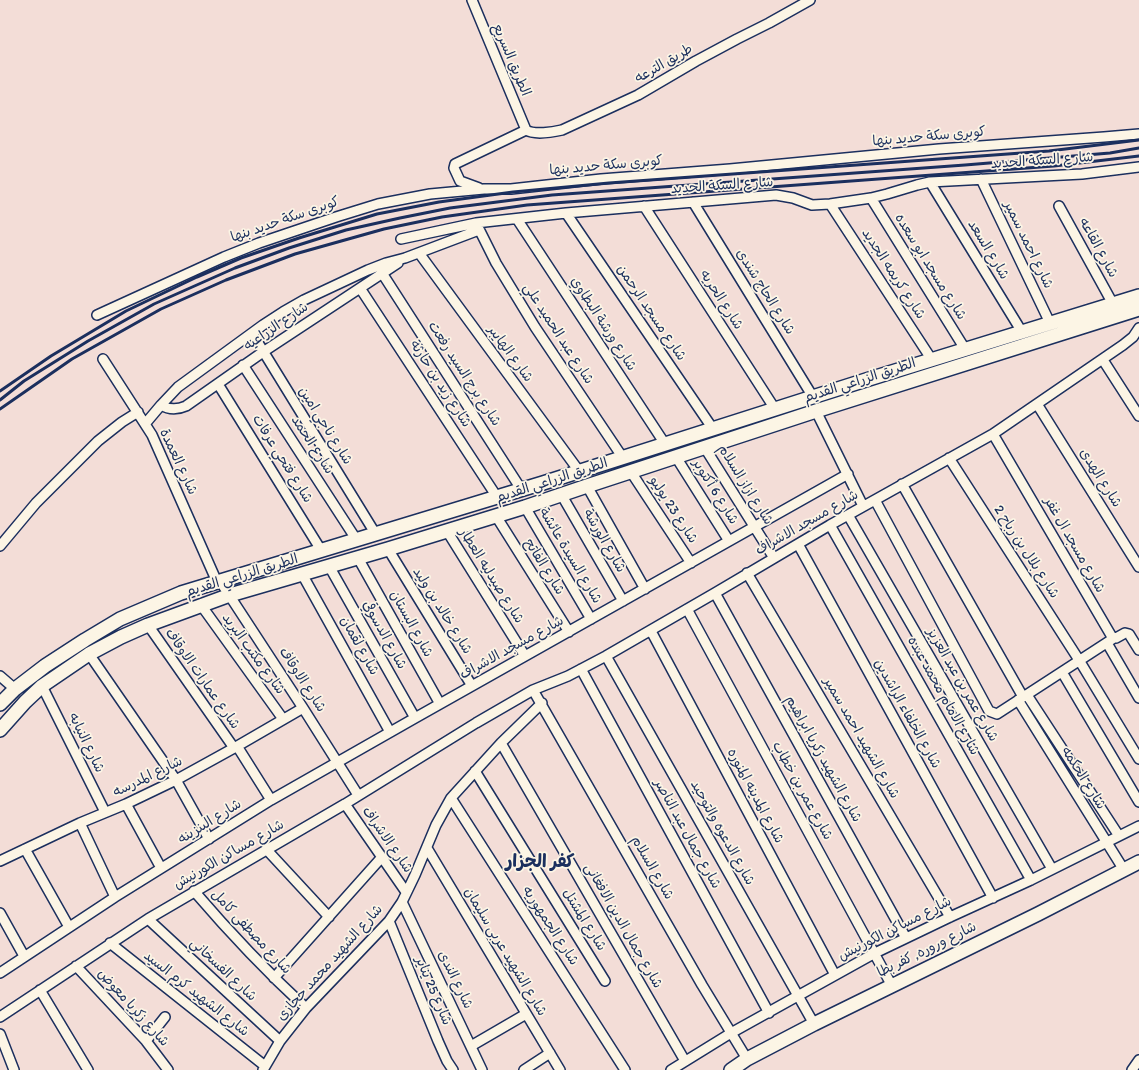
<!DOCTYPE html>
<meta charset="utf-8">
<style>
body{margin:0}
canvas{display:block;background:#f3ddd7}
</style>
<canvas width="1139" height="1070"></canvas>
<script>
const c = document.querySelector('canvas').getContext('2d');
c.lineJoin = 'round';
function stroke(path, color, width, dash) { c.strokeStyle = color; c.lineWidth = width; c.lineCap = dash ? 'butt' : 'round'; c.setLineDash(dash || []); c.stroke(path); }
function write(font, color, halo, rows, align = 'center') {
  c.font = font + ' Itim,"Playpen Sans Arabic",sans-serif'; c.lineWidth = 3.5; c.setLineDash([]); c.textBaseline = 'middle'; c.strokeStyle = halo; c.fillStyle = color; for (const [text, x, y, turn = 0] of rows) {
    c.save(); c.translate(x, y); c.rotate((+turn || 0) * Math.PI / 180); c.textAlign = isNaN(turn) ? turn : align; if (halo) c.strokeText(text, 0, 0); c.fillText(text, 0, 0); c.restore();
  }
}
const street = new Path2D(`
 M472 0 526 130
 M526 130C534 135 553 132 562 130L638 95 696 61 737 39 769 23 810 0
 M981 179 1050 323
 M930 182 1022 332
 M479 188 460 181 454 168 455 164 526 130
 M871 198 965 349
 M693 202 813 397
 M830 204 932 360
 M644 206 775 409
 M1059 206 1113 304
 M566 213 713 429
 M517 219 665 444
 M477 225 496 263 535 327 623 458
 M401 239 476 223 566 213 776 195 793 198 812 205 830 204 871 198 887 194 917 185 930 182 1082 174 1139 167
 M419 253 579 471
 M382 273 521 489
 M360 288 497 497
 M97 315 224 257 259 243 336 217 378 204 430 194 484 189H511L601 179 730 169 939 149 1104 137 1139 134
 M252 333 375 533
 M103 359 152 435 217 582
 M1103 360 1139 416
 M243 365 356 539
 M218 384 321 550
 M1037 404 1139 567
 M161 405C169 410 177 410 186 406L263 352 398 263
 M816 411 863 506
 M145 424 161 405 178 387 263 325 283 312 304 300 368 270 386 263 405 258 479 230
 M993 434 1112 637 1116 638 1125 633 1129 634 1139 650
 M705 448 774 558
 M676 457 729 541
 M949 458 1079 660 1139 759
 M631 472 691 563
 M902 484 1023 697
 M587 486 645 589
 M561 494 623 601
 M875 500 989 711 997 714 1114 638
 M525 507 591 619
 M848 515 1052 869
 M496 516 569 632
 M830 525 1031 880
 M447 531 525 656
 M798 544 993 898
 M0 546 36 503 98 441 122 422 138 412
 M388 549 472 686
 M358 558 440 704
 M329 566 415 718
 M747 573 950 917
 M302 574 390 732
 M220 581 303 708 358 795
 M715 593 906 938
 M201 605 283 719
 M687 609 892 986
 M148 625 234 748
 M651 631 835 975
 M1107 643 1139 698
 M89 654 176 780 209 839
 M606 656 814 1024
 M581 669 769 1013
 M1062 672 1139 802
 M0 676 15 689
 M42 686 105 812
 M533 690 702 985 747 1059
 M1027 695 1119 836
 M1018 700 1124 870
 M501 743 685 1061
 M237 746 271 800
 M475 771 605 981
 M451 798 625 1070
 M126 804 161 868
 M345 804 406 892
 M80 823 115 897
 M427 848 560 1070
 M25 849 69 927
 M266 849 329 917
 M0 861 80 823 126 804 176 780 234 748 303 708
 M194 891C230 933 266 971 306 1008
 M402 902 482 1070
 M0 913 24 956
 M148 919 280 1041
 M389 921 438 1041 447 1061 453 1070
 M110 943 265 1066
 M76 966 146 1041 168 1070
 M0 973 115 897 271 800 415 718 848 474
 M274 978 382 857
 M40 990 88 1070
 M0 1017 148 919 345 804 476 723 533 690 568 676 606 656 715 593 830 525 993 434 1123 345 1133 337 1139 328
 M0 1034 14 1070
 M146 1041 165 1017
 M471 1046 526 1014
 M263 1070 280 1041 306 1008 389 921 402 902 415 875 436 825 451 798 501 743 542 703
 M524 1070 550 1053
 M671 1070 731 1033 875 953 950 917 1031 880 1139 826
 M1132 1070 1139 1060`);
const secondary = new Path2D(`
 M0 704 15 689 45 666 85 640 120 619 181 593 543 483 869 379 1139 296
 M0 730 25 702 42 686 89 654 121 637 148 625 230 595 388 549 525 507 587 486 816 411 1139 309
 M731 1070 747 1059 814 1024 1038 914 1139 862`);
stroke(street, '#1b2f5e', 12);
stroke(secondary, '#1b2f5e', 16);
stroke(street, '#fcf5e5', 9);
stroke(secondary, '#fcf5e5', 13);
stroke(new Path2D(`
 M0 391 51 356 126 311 197 277 241 258 299 238 377 214 439 202 513 192 609 183 1049 151 1139 140
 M0 400 24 381 88 341 154 304 235 268 289 248 346 230 400 218 450 208 552 195 965 165 1110 153 1139 148
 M0 409 72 359 161 309 226 280 295 254 384 229 442 217 527 205 1054 166 1139 156`), '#1b2f5e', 3);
write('14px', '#1b2f5e', '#fcf5e5', [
 ["الطريق السريع",511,60,67],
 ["طريق الترعه",664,64,-30],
 ["كوبرى سكة حديد بنها",929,137,-5],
 ["شارع السكة الحديد",1042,161,-4],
 ["كوبرى سكة حديد بنها",606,166,-5],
 ["شارع السكة الحديد",722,186,-4],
 ["كوبرى سكة حديد بنها",285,220,-19],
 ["شارع احمد سمير",1028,245,64],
 ["شارع القاعه",1098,248,61],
 ["شارع السعد",988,250,59],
 ["شارع مسجد ابو سعده",930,267,58],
 ["شارع كريمه الجديد",893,274,57],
 ["شارع الحاج شندى",765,292,58],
 ["شارع الحريه",721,300,57],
 ["شارع مسجد الرحمن",651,313,56],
 ["شارع ورشة البطاوي",603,324,57],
 ["شارع الزراعيه",276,327,-34],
 ["شارع عبد الحميد علي",558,334,57],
 ["شارع الهايبر",510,354,54],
 ["شارع برج السيد رفعت",464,374,57],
 ["الطريق الزراعي القديم",860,381,-18],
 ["شارع زيد بن حارثة",440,384,57],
 ["شارع ناجي امين",325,426,58],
 ["شارع الحمد",312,445,57],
 ["شارع فتحي عرفات",282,459,58],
 ["شارع العمدة",178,462,65],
 ["شارع الهدى",1100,478,58],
 ["الطريق الزراعي القديم",552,481,-18],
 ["شارع ازاز السلام",745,485,58],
 ["شارع 6 أكتوبر",715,492,58],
 ["شارع 23 يوليو",673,510,57],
 ["شارع مسجد الاشراف",807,523,-30],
 ["شارع الورشة",604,541,60],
 ["شارع مسجد ال غفر",1074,545,60],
 ["شارع بلال بن رباح 2",1026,552,57],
 ["شارع السيدة عائشة",570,556,59],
 ["شارع الفاتح",544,567,58],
 ["الطريق الزراعي القديم",242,576,-17],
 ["شارع صيدليه العطار",491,576,58],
 ["شارع خالد بن وليد",442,611,58],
 ["شارع البستان",411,624,61],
 ["شارع الدسوقي",384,635,61],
 ["شارع لقمان",359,646,61],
 ["شارع مسجد الاشراف",512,648,-29],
 ["شارع مكتب البريد",253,654,54],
 ["شارع عمارات الاوقاف",202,679,55],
 ["شارع الاوقاف",302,680,57],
 ["شارع عمر بن عبد العزيز",962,685,60],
 ["شارع الامام محمد عبده",943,696,61],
 ["شارع الخلفاء الراشدين",907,714,61],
 ["شارع الشهيد احمد سمير",861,738,60],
 ["شارع النيابه",86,743,64],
 ["شارع الشهيد زكريا ابراهيم",823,759,61],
 ["شارع المدرسه",148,777,-26],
 ["شارع الحكمه",1083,778,58],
 ["شارع عمر بن خطاب",802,791,61],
 ["شارع المدينه المنوره",755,796,62],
 ["شارع البنزينه",210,822,-32],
 ["شارع الدعوه والتوحيد",722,833,61],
 ["شارع جمال عبد الناصر",687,834,61],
 ["شارع الاشراف",387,840,55],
 ["شارع مساكن الكورنيش",229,855,-30],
 ["شارع السلام",652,868,60],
 ["شارع المشتل",584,920,58],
 ["شارع الجمهوريه",550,926,57],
 ["شارع جمال الدين الافغانى",623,926,60],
 ["شارع مساكن الكورنيش",895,929,-27],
 ["شارع مصطفى كامل",251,932,47],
 ["شارع وروره, كفر بطا",927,950,-26],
 ["شارع الشهيد عربى سليمان",505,952,59],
 ["شارع الشهيد محمد حجازى",330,963,-48],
 ["شارع الفسخاني",223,970,43],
 ["شارع الندى",455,980,64],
 ["شارع 25 يناير",433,991,67],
 ["شارع الشهيد كرم السيد",196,994,38],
 ["شارع زكريا معوض",133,1008,48]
]);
write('bold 18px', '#1b2f5e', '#fcf5e5', [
 ["كفر الجزار",540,862]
]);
</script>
